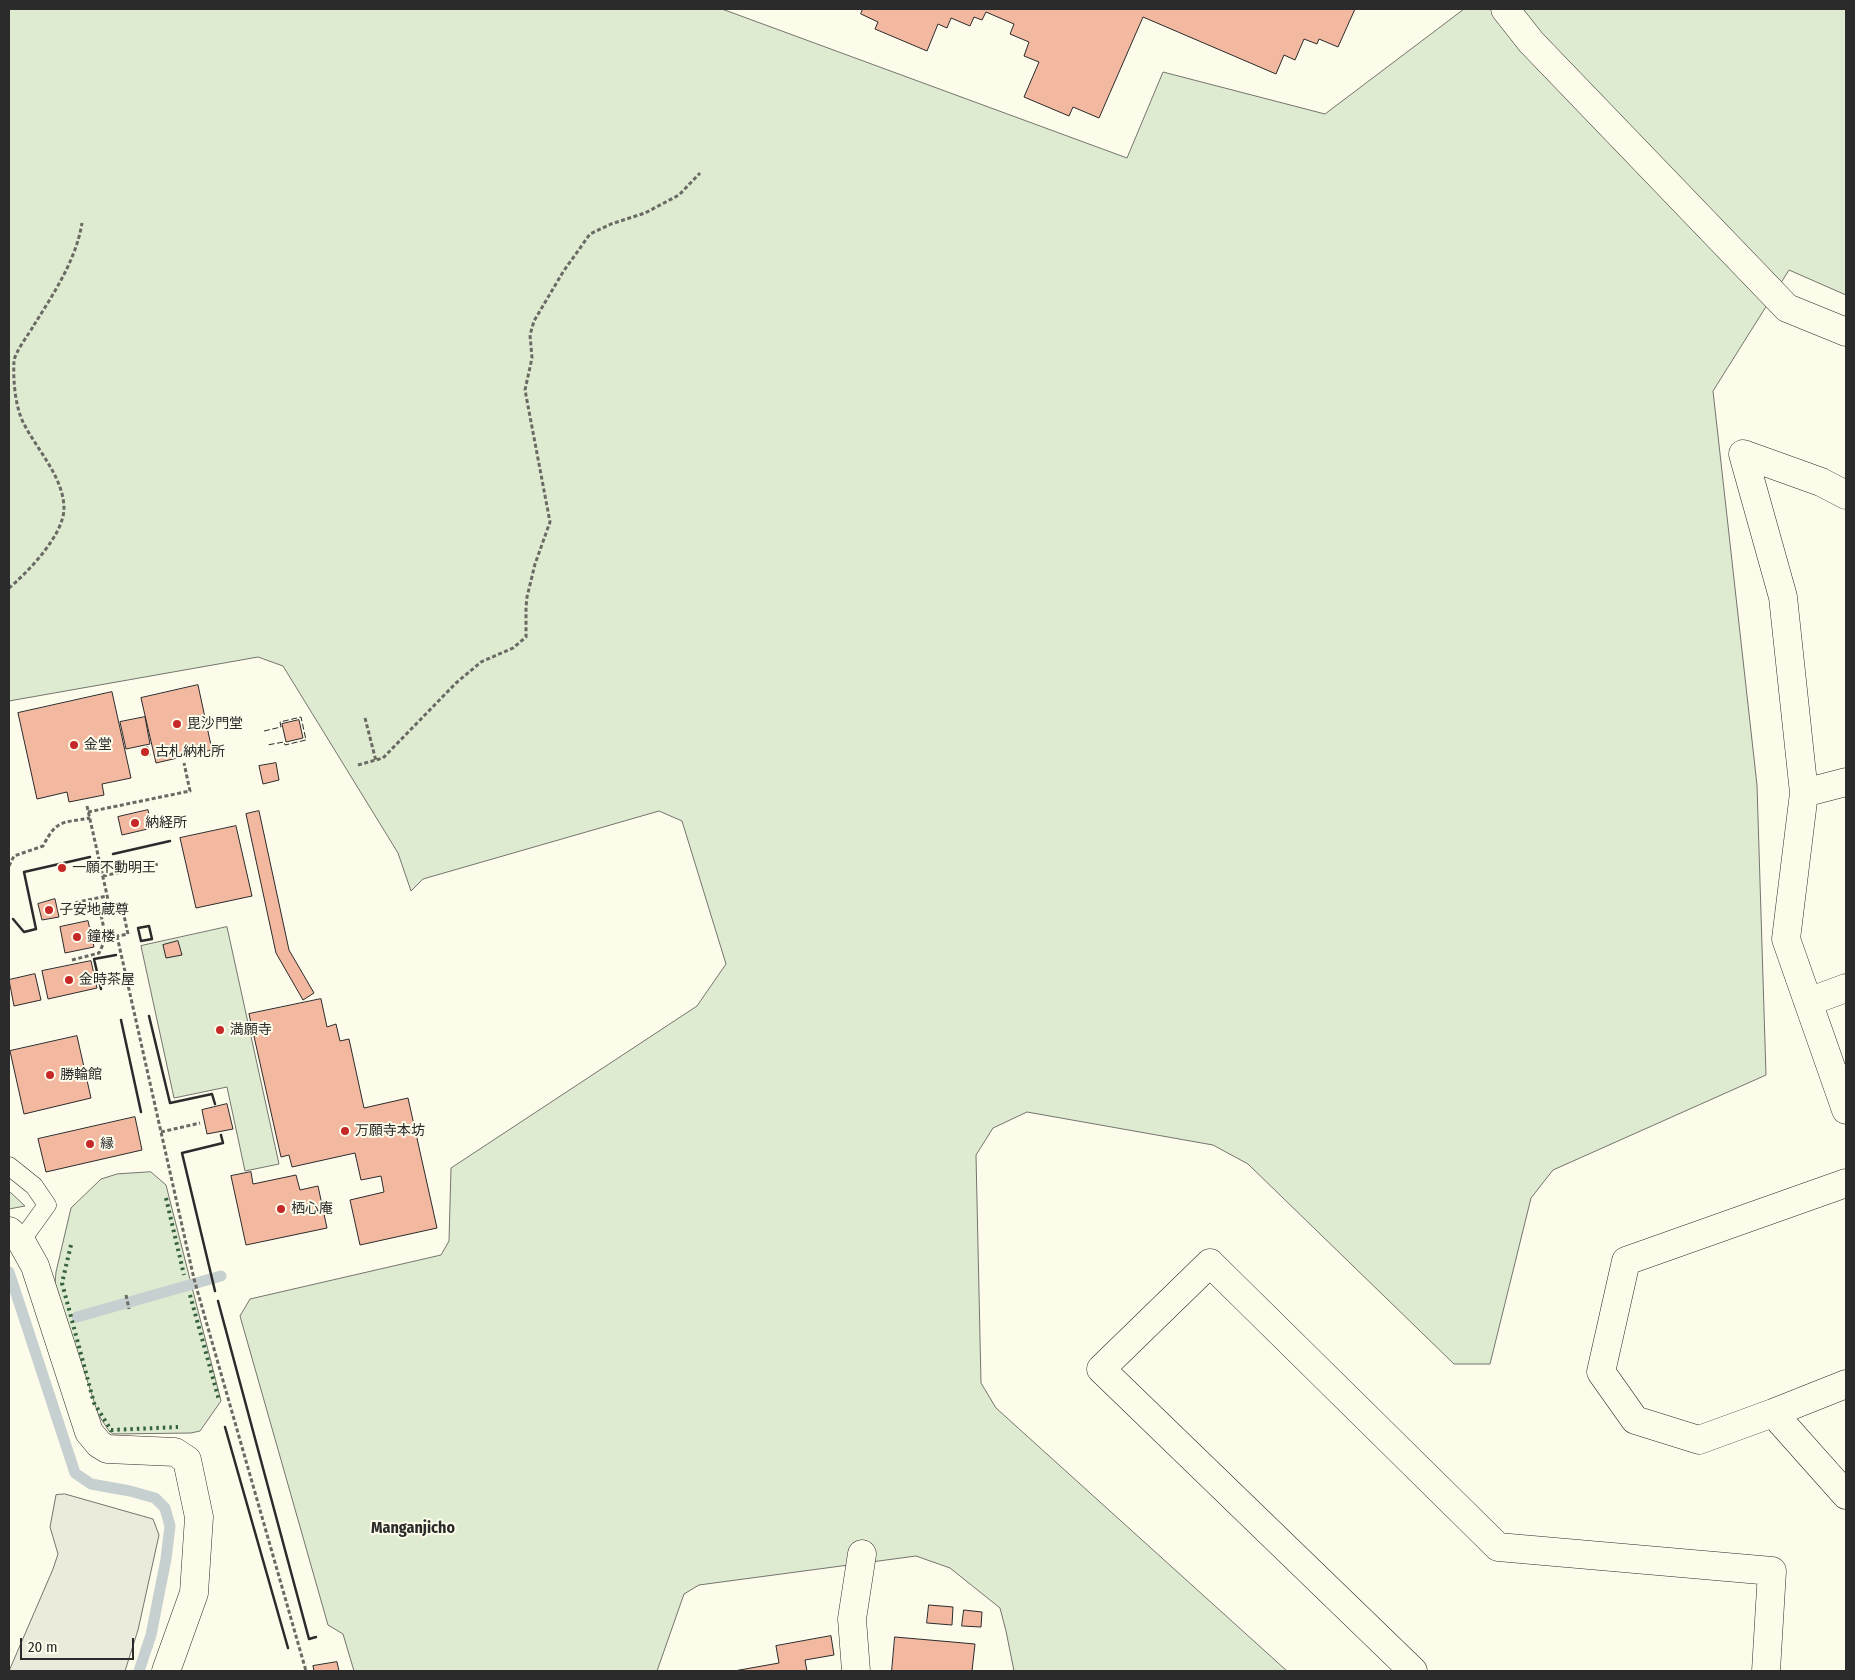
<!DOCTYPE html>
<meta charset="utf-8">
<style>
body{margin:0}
#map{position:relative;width:1855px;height:1680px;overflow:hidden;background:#fdfbea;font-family:"Fira Sans Condensed",sans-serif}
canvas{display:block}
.frame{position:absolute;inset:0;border:10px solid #2b2b2b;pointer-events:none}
.scale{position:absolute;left:20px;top:1638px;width:114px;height:22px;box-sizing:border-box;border:2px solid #2b2b2b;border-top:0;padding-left:6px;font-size:15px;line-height:18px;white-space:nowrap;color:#2b2b2b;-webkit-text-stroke:4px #fdfbea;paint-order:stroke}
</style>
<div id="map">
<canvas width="1855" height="1680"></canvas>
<div class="frame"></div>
<div class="scale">20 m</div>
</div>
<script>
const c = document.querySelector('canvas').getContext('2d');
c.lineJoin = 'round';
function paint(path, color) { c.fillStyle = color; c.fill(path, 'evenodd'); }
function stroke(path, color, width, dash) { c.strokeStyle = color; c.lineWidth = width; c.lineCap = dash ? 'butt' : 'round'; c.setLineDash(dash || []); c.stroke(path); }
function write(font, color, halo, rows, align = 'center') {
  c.font = font + ' "Fira Sans Condensed","Noto Sans JP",sans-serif'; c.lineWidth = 4; c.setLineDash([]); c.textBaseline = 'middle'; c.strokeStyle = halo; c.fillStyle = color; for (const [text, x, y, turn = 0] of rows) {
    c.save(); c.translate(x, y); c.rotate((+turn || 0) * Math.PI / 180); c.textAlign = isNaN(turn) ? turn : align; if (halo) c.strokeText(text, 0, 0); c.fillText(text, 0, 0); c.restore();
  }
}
const green = new Path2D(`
 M9 9H722L1127 158 1163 72 1325 114 1464 9H1846V295L1789 270 1713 391 1757 785 1766 1075 1553 1170 1531 1198 1490 1364H1454L1248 1164 1213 1145 1027 1112 993 1128 976 1155 981 1383 996 1408 1287 1671H1014L1006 1631 1000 1608 950 1568 916 1556 699 1585 684 1594 657 1671H354L343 1634 328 1625 240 1316 250 1299 441 1255 449 1241 451 1168 697 1006 726 964 682 821 659 811 423 879 411 891 398 853 283 666 258 657 9 701Z
 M227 927 279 1164 245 1171 227 1087 174 1098 141 946Z
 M151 1172 166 1185 221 1401 200 1431 191 1433 113 1434 109 1431 92 1405 55 1283 56 1272 71 1208 101 1179 117 1174Z
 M9 1191 25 1206 9 1209Z`);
paint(green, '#deebd1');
stroke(green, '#74746e', 1);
const parking = new Path2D(`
 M65 1494 153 1519 159 1535 138 1630 125 1671H9L53 1569 58 1554 50 1527 56 1495Z`);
paint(parking, '#eceadb');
stroke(parking, '#74746e', 1);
stroke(new Path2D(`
 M9 1272 75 1473 91 1484 130 1491 155 1498 165 1508 170 1526 166 1559 151 1635 139 1671
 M77 1317 221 1276`), '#c7d0d0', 11);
const building = new Path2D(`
 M863 9H1355L1338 47 1319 39 1317 44 1304 39 1295 60 1284 55 1276 74 1143 17 1099 118 1073 107 1069 116 1024 97 1039 62 1024 56 1029 42 1010 34 1014 24 986 12 982 20 974 17 970 26 951 18 947 28 938 24 927 51 875 29 878 22 861 14Z
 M198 685 212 750 156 763 141 698Z
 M112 692 131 778 102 784 104 795 69 802 67 792 37 799 18 713Z
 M145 717 150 744 126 749 120 722Z
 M299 720 303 738 286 742 282 724Z
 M148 747 150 755 142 756 141 749Z
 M276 763 279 780 263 784 259 766Z
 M148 810 152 828 122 835 118 817Z
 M259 811 289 950 314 993 303 1000 276 953 246 814Z
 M236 826 252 896 196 908 180 838Z
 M55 899 59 917 42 920 38 904Z
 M88 921 94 947 65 953 60 927Z
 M178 941 182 955 166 958 163 945Z
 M91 961 97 988 48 999 42 971Z
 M35 974 41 1000 14 1006 9 980Z
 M321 999 327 1027 336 1024 340 1041 349 1039 364 1108 408 1098 437 1228 360 1245 350 1200 384 1192 381 1176 361 1180 355 1153 292 1167 289 1155 281 1157 249 1014Z
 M77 1036 91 1098 24 1114 10 1051Z
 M227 1104 233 1129 207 1134 202 1110Z
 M135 1117 142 1150 46 1172 38 1139Z
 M251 1172 253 1184 296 1175 300 1190 318 1186 327 1228 246 1245 231 1176Z
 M929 1605 953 1607 952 1625 927 1623Z
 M964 1610 982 1612 981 1627 962 1626Z
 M831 1636 834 1655 805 1660 807 1671H734L779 1663 776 1646Z
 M895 1637 975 1644 972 1671H892Z
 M337 1662 339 1671H314L313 1666Z`);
paint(building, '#f2b8a0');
stroke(building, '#2b2b2b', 1);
const lane = new Path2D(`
 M9 1166 34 1186 47 1205 21 1241`);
const street = new Path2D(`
 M1505 9 1531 42 1787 308 1846 332
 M1846 495 1821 482 1743 454 1783 597 1804 793 1786 939 1846 1110
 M1804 793 1846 782
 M1808 1002 1846 988
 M1846 1183 1626 1261 1601 1372 1635 1420 1699 1440 1773 1413 1846 1384
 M9 1231 21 1241 35 1266 89 1432 99 1444 107 1449 175 1452 187 1460 199 1517 194 1593 166 1671
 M1773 1413 1846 1495
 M856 1671 852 1619 862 1554
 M1413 1671 1101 1369 1210 1263 1498 1547 1772 1571 1766 1671`);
stroke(lane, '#2b2b2b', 19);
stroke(street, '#2b2b2b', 29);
stroke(new Path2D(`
 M9 588C28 572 63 536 64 509 64 478 38 451 24 424 15 407 13 380 14 361 15 352 29 334 34 325 54 293 76 260 82 223
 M365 718 376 761
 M358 765 383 758 456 683 481 662 513 648 526 637V607L527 597 535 564 550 522 525 390 532 358 530 335 534 321 563 272 590 234 611 224 645 213 679 195 700 173
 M87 806 111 913
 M88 812 190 791 184 763
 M9 866 14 856 43 846C57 819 62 823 90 818
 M103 876 159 864
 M69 904 107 896
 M123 911 128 934 106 938 101 915Z
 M117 936 194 1279 306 1671
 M72 960 99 953 106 938
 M161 1132 200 1123
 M126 1295 129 1309`), '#6a6964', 3, [4, 2.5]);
stroke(lane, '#fdfbea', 18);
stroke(street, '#fdfbea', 28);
stroke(new Path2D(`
 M166 1198 184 1275
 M71 1245 62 1283 94 1403 111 1430 178 1427
 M190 1295 219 1400`), '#34623c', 4, [2.5, 4]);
stroke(new Path2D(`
 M264 731 281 727 280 722 301 717 306 740 285 745 284 742 267 745`), '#2b2b2b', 1, [6, 2.5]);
stroke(new Path2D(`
 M113 854 170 841
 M13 919 24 932 36 929 24 872 90 857
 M149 926 152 939 141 941 138 928Z
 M101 989 94 959 116 955
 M149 1016 170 1103 212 1094 215 1104
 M121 1020 141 1112
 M215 1291 182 1153 223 1143 221 1135
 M218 1301 309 1639 316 1637
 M225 1427 288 1648`), '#2b2b2b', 2.5);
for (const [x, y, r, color] of [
 [177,724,5,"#c62828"],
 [74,745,5,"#c62828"],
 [145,752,5,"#c62828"],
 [135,823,5,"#c62828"],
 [62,868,5,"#c62828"],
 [49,910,5,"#c62828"],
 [77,937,5,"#c62828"],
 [69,980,5,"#c62828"],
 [220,1030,5,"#c62828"],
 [50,1075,5,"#c62828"],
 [345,1131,5,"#c62828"],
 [90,1144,5,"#c62828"],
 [281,1209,5,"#c62828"]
]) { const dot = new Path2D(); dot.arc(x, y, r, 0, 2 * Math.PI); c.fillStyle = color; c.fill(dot); stroke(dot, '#fdfbea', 2); }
write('14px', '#2b2b2b', '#fdfbea', [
 ["毘沙門堂",187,724],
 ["金堂",84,745],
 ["古札納札所",155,752],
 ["納経所",145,823],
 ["一願不動明王",72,868],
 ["子安地蔵尊",59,910],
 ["鐘楼",87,937],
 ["金時茶屋",79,980],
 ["満願寺",230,1030],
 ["勝輪館",60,1075],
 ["万願寺本坊",355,1131],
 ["縁",100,1144],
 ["栖心庵",291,1209]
], 'left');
write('bold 16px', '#2b2b2b', '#fdfbea', [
 ["Manganjicho",413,1529]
]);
</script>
